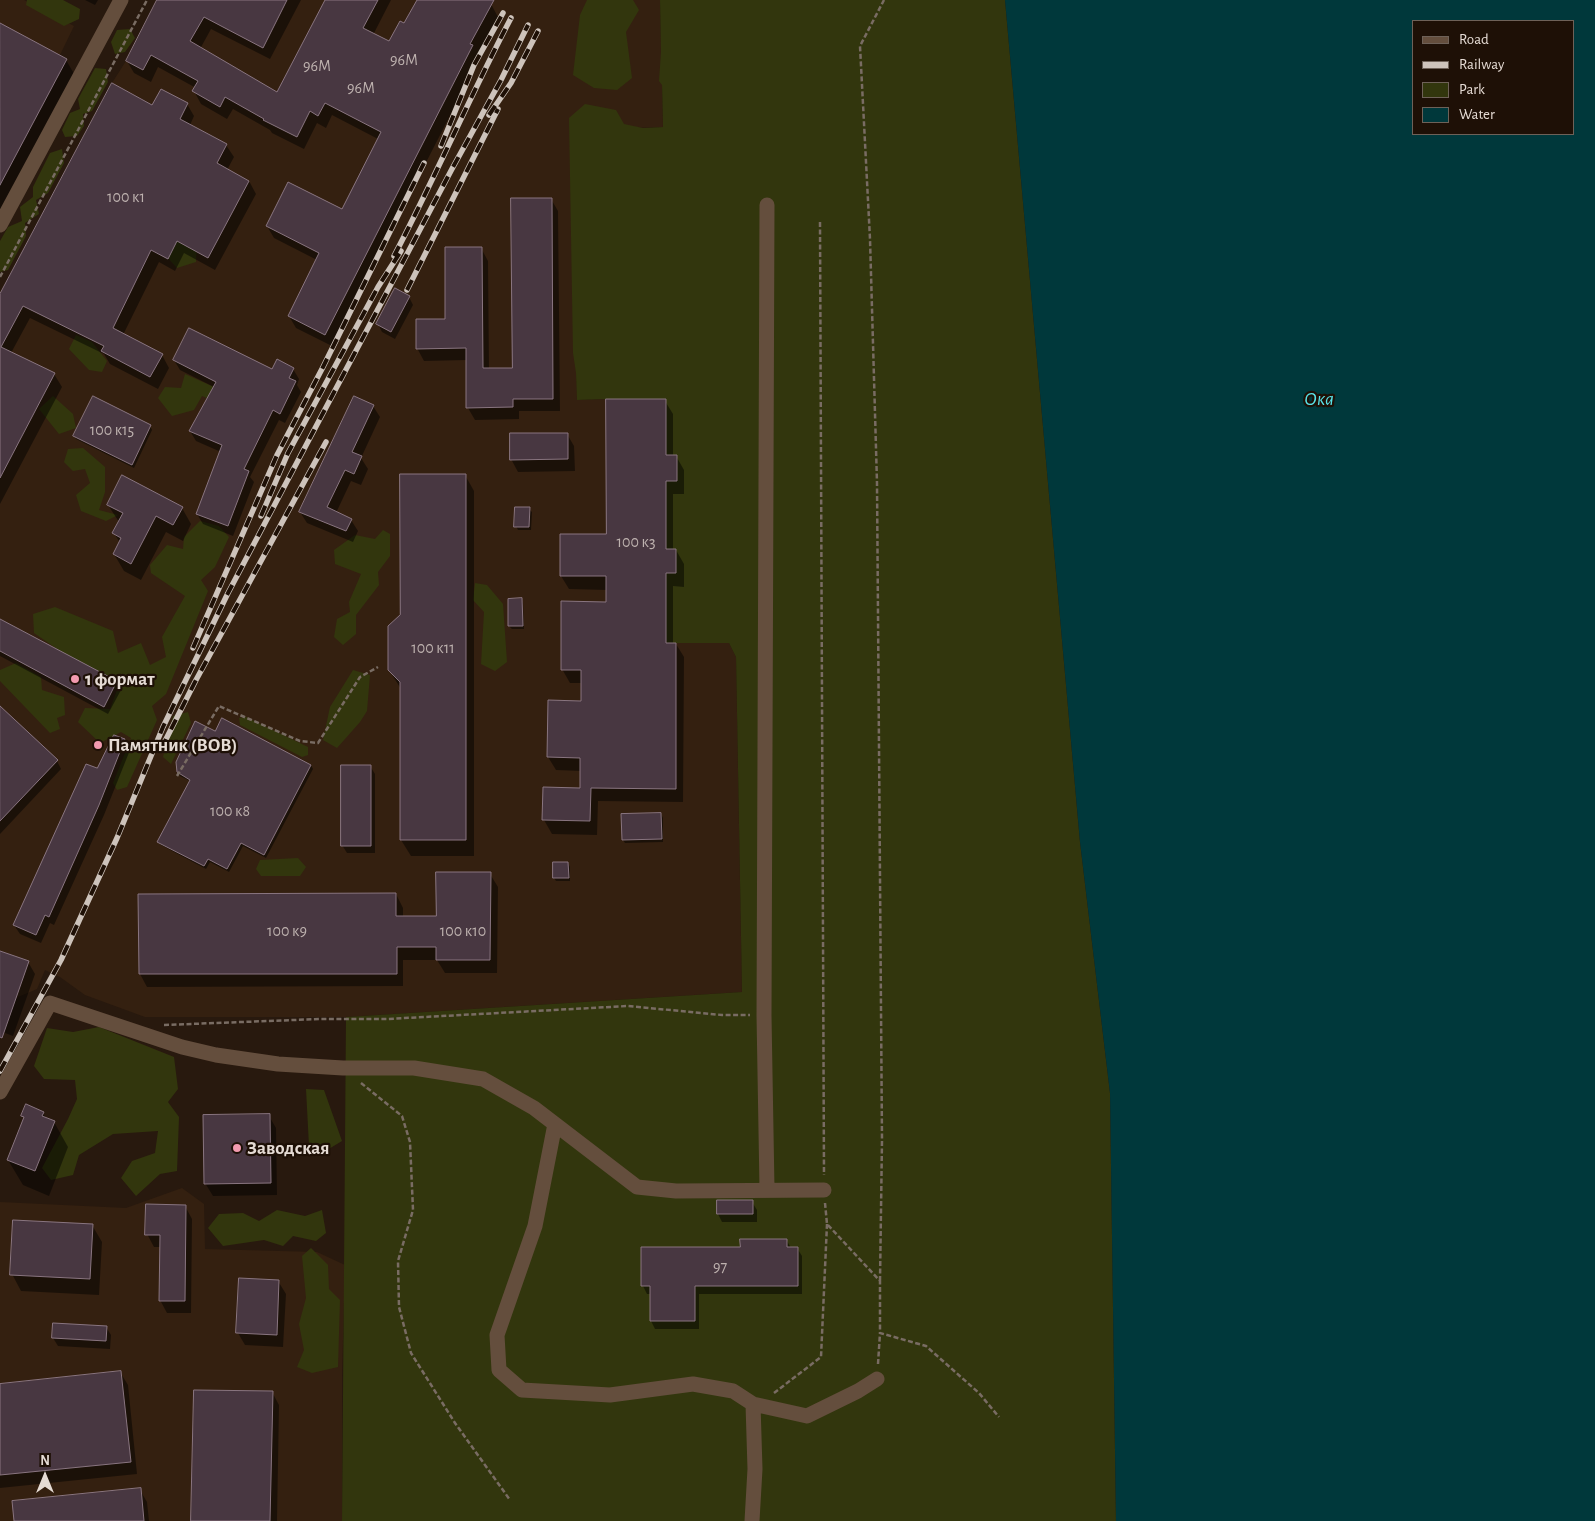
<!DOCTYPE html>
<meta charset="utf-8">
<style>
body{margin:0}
#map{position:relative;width:1595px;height:1521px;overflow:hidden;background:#28190e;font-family:"Alegreya Sans",sans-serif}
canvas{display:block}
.legend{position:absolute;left:1412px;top:20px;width:162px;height:115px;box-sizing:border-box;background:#1e1006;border:1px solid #6e6158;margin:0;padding:6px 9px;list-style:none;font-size:15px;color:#e5dbd4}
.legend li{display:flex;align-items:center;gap:10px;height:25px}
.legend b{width:25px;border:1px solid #6e6158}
.north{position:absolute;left:20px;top:1451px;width:50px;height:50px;-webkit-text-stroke:4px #1e1006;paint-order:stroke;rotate:0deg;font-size:14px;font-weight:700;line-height:20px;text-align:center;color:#e5dbd4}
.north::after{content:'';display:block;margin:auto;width:18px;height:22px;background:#e5dbd4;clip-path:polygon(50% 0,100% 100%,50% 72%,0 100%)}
</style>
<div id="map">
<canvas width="1595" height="1521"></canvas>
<ul class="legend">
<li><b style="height:6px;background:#644e3d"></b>Road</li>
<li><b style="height:6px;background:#cdc3bb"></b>Railway</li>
<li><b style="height:14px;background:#32360d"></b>Park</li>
<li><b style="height:14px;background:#00383b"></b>Water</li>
</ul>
<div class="north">N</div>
</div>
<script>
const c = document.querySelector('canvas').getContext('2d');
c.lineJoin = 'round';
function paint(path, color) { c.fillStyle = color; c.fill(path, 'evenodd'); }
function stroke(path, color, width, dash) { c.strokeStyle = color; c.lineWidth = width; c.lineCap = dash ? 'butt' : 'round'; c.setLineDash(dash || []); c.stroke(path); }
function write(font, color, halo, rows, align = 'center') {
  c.font = font + ' "Alegreya Sans",sans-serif'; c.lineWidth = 4.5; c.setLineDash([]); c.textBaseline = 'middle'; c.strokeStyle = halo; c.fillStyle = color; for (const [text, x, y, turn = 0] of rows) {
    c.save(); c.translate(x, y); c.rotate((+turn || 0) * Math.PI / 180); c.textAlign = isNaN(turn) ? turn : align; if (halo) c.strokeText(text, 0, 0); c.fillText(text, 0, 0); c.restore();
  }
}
paint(new Path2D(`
 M0 0H24L74 26 60 55 67 59 0 185Z
 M157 0H660L663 127 574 130 577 400 606 399 677 455V481L666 549H676V573L666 574V643H729L736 657 742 992 346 1017H145L85 995 60 977 45 970 37 989 16 998 0 1022V294L113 328 151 250 168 259 227 144 112 83 126 61Z
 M182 1188 204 1204 205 1249 317 1252 345 1265 342 1376V1521H0V1202L126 1208Z`), '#342010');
paint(new Path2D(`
 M27 0H63L80 9 79 19 64 26 26 5Z
 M587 0H633L639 10 626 32 632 78 617 90 594 88 573 75 580 15Z
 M660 0H1005L1080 842 1110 1093 1116 1521H342L346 1017 742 992 736 657 729 643H666V573H676V549H666V481H677V456L666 455 606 399 577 400 576 373 573 353 569 118 585 104 616 110 624 124 643 128 663 127 662 85 659 81 661 52Z
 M130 29 135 38 125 52 115 54 111 42 117 30Z
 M95 68 106 69 108 82 92 111 83 114 84 126 77 136 65 137 62 130 70 113 80 109 78 99Z
 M62 149 64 163 48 193 36 200 39 214 25 223 26 236 8 270 0 272V241L8 227 22 221 20 207 33 197V187L50 153Z
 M169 240 197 243 196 262 177 268 165 255Z
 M76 335 92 342 107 361 102 372 89 370 69 349Z
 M185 374 241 399 235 410 202 396 194 410 172 416 158 398 165 387 181 388Z
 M53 396 73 414 76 428 59 434 39 409Z
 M83 448 105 467V492L99 510 118 515 106 521 81 511 76 495 90 483 85 469 73 471 64 462 68 449Z
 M200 521 219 526 229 537 215 567 201 580 208 591 166 694 152 706 157 720 127 787 117 790 113 783 131 738 121 732 100 743 78 722 85 708 110 709 117 690 34 633 33 614 55 607 113 631 118 653 141 643 150 665 166 657 162 637 185 596 151 573 150 565 167 545 183 549 184 537Z
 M383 530 390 534V556L378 572 379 585 356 615V634L343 645 334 637 337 619 350 612 349 602 361 574 335 564 334 550 355 535 375 539Z
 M475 583 487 585 503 604 507 662 495 671 481 664 484 612 473 600Z
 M16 663 41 677 42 690 64 697 65 715 57 718 60 729 50 733 0 681V670Z
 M353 670 370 675 367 711 360 722 337 748 323 740 330 707Z
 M188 712 191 723 171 764 163 757 173 716Z
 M246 717 308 747V755L302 757 240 725 239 718Z
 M298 858 306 867 300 876H261L256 869 260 860Z
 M99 1027 174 1057 178 1089 168 1102 179 1117 177 1171 160 1174 136 1196 121 1178 132 1161 155 1153 158 1131 113 1134 79 1155 73 1175 51 1180 42 1168 68 1119 77 1099 75 1080 44 1079 34 1066 47 1028 73 1032Z
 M306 1089 324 1090 342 1141 322 1153 309 1146Z
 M277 1210 305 1216 322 1210 326 1233 316 1241 293 1236 283 1246 264 1240 223 1246 208 1228 219 1214 243 1213 259 1221Z
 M311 1248 328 1265 329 1289 340 1300 338 1367 312 1373 297 1367 304 1350 299 1324 306 1298 302 1256Z`), '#32360d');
paint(new Path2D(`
 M1005 0H1595V1521H1116L1110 1093 1080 842ZM1414 21H1574V134H1414Z`), '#00383b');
paint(new Path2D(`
 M85 0H98L95 5Z
 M158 0H301L270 59 211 29 200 49 278 94 326 0H391L373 35 390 43 405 25 418 0H483L491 4 498 17 477 56 479 59 332 346 296 328 289 316 317 260 274 238 267 226 342 211 378 139 332 115 326 128 317 123 304 149 272 133 270 130 233 109 227 119 201 104 194 91 196 88 158 67 151 82 134 73 127 61Z
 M0 25 66 60 80 84 0 233Z
 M187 104 194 116 190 125 226 145 234 157 227 170 249 181 256 194 215 270 184 253 175 271 159 262 123 335 162 355 169 368 158 389 110 364 104 354 30 318 11 353 54 374 62 387 0 504V297L153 106Z
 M551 199 558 211 560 411H519V419L475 420 468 408 467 360 424 361 417 348 447 321 481 248 488 261 489 370 514 369Z
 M409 297 413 305 395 339 382 332 378 324Z
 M174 360 272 371 293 369 299 379 297 385 301 392 285 423 279 420 250 477 254 482 233 536 203 524 197 514 221 452 196 441 190 431 214 387 180 370Z
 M665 401 673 414V456H676L684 470V494H673V550H676L684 564V587L673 586V644H676L684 657 683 802 598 801 597 835 552 834 544 820 581 789 582 771 556 770 548 757 582 702V683H570L562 669 607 603V590L569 589 561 576 607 536Z
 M373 406 380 417 361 458 368 469 361 485 351 481 336 513 351 520 358 531 353 542 307 523 300 512Z
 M150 426 152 430 134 468 76 439 74 436Z
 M567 434 574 446 575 471 518 472 511 459Z
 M465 475 474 491V856H411L401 840V689L389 670 401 615Z
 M108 505 182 508 191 524 183 541 166 532 141 580 124 571 114 554 120 543 114 533 119 522Z
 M529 509 532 512 531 530H518L516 526Z
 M521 600 523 603 524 629H512L509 626Z
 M0 620 116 682 121 690 108 714 0 656Z
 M0 708 57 761 61 769 0 834Z
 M216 733 311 765 313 769 266 858 243 846 229 872 210 862 206 869 161 845 158 842 190 781 180 776 178 772Z
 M114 736 124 740 130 750 104 815 54 925 50 923 41 943 20 934 14 925Z
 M370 766 375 774V853H347L342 845Z
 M661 814 663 818V842L625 843 623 840Z
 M568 863 570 867V881H556L554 878Z
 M490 874 498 887 497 973H445L437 960H403V986L147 987 140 974 396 894 403 908V917H437Z
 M0 952 28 962 35 974 13 1036 0 1031Z
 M43 1113 47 1120 54 1122 68 1147 49 1196 23 1185 8 1160 24 1119 22 1115Z
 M269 1116 276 1128 277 1195 213 1196 205 1183Z
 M718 1202H752L757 1210V1222H722L718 1214Z
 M185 1206 192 1219 191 1313H167L160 1300 161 1247H154L147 1234Z
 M92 1225 102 1242 99 1295 21 1291 12 1274Z
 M787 1241 791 1248H797L802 1256V1294H699V1329H655L651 1321V1294H647L643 1286 741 1248Z
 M240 1279 278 1281 286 1294 283 1347 245 1345 238 1333Z
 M54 1324 106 1327 111 1335 110 1349 58 1346 53 1338Z
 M120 1372 128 1385 137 1474 0 1488V1385Z
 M272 1392 279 1405 277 1521H192Z
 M140 1490 147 1502 149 1521H15Z`), '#0007');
const building = new Path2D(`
 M157 0H287L263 48 204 17 190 41 277 92 325 0H378L363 28 389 41 400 21 404 23 417 0H494L470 44 473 45 325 335 288 316 319 253 266 226 288 182 342 209 381 132 325 103 318 116 310 111 297 137 263 120 264 119 225 97 220 107 192 91 198 81 151 55 143 70 126 61Z
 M0 23 67 59 0 185Z
 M112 83 152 105 161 89 188 103 180 119 227 144 217 163 249 181 208 258 177 241 168 259 151 250 113 328 163 354 150 377 101 351 104 346 23 306 1 347 55 373 0 478V294Z
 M511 198H552L553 399H513V407L466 408V348L416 349V319H445V247H482L483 368H512Z
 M395 288 410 296 391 332 376 324Z
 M189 328 272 369 277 359 294 368 289 378 296 381 280 414 273 410 244 469 249 471 228 526 196 514 222 445 189 431 216 382 173 360Z
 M93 396 151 425 132 465 73 436Z
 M354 396 374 405 352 452 362 456 354 474 345 470 327 507 352 519 346 531 299 512Z
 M606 399H666V455H677V481H666V549H676V573H666V643H676V789L591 788 590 821 542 820 543 787 580 788V758L547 757 548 700 581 701V670H561V601L606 602V576H560V534H606Z
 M510 433H568V459L510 460Z
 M400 474H466V840H400V682L388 670V626L400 615Z
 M122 475 183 507 173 525 156 516 131 564 113 554 121 538 112 533 123 513 107 505Z
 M515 507H530L529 527H514Z
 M522 598 523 626H508V599Z
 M0 619 117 681 104 707 0 651Z
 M0 706 58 760 0 821Z
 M222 718 311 765 264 855 241 843 227 869 208 859 204 866 157 842 190 780 177 772 176 762 195 721 215 731Z
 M114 735 125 739 99 805 49 917 45 915 36 935 13 925 86 764 97 768Z
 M341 765H371V846H341Z
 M661 813 662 839 622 840 621 814Z
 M553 862H568L569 878H553Z
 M436 872H491L490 960H436V947H397V974H139L138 894 396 893V916H436Z
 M0 951 29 961 2 1038 0 1037Z
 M26 1104 44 1112 42 1116 55 1121 35 1171 7 1160 24 1117 21 1116Z
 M270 1114 271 1183 204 1184 203 1115Z
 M717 1200H753V1214H717Z
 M146 1204 186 1205 185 1301H159L160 1235H145Z
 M13 1220 93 1224 90 1279 10 1275Z
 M740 1239H787V1247H798V1286H695V1321H650V1286H641V1247H740Z
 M239 1278 279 1280 277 1335 236 1333Z
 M53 1323 107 1326 106 1341 52 1338Z
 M121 1371 131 1462 0 1475V1384Z
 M194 1390 273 1391 270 1521H191Z
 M141 1488 144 1521H14L12 1501Z`);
paint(building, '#483741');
stroke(building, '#897580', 1);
stroke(new Path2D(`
 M820 222 824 1175
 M0 277 147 0
 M177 776 219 706 300 741 318 743 360 677 378 667
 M164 1025 320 1019H387L628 1006 722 1015H750
 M361 1083 402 1116 410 1142 413 1210 398 1261 399 1307 411 1353 455 1423 510 1500
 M825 1203 827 1224 880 1281V1333L926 1346 979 1393 999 1417
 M880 1281 882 1140 877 483 870 239 860 46 884 0
 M878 1364 880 1333
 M774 1393 821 1357 827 1224`), '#796c63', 2.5, [5, 2.5]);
stroke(new Path2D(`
 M767 205 764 1015 767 1189
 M0 225 121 0
 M0 1092 50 1003 182 1047 216 1055 278 1064 343 1068H414L483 1079 534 1108 637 1187 676 1191 824 1190
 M555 1124 535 1226 497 1335 499 1370 522 1390 610 1395 693 1384 733 1391 753 1404 755 1469 752 1521
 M753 1404 807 1416 858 1391 877 1379`), '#644e3d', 15);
const rail = new Path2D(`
 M489 115 511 83 538 31
 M441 146 474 65 503 13
 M394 256C435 178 470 96 511 18
 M407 290 498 109
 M261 516 288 453 378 287 401 251
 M193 648 277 455 323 367 424 163
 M161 749 196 680 326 442
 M0 1071 61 960 117 838 163 727 228 593 453 167 501 80 528 25`);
stroke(rail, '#cdc3bb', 5.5);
stroke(rail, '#1e1006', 4, [11]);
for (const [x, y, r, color] of [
 [75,679,5,"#f29aaf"],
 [98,745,5,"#f29aaf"],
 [237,1148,5,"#f29aaf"]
]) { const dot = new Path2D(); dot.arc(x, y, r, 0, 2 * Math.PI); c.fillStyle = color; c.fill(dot); stroke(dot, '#1e1006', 2); }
write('16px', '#beb2af', null, [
 ["96М",404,60],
 ["96М",317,66],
 ["96М",361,88],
 ["100 к1",126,197],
 ["100 к15",112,430],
 ["100 к3",636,542],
 ["100 к11",433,648],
 ["100 к8",230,811],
 ["100 к9",287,931],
 ["100 к10",463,931],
 ["97",720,1267]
]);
write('bold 19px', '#e5dbd4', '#1e1006', [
 ["1 формат",85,679],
 ["Памятник (ВОВ)",108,745],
 ["Заводская",247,1148]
], 'left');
write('italic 20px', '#59e3e8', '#1e1006', [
 ["Ока",1319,399]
]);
</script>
